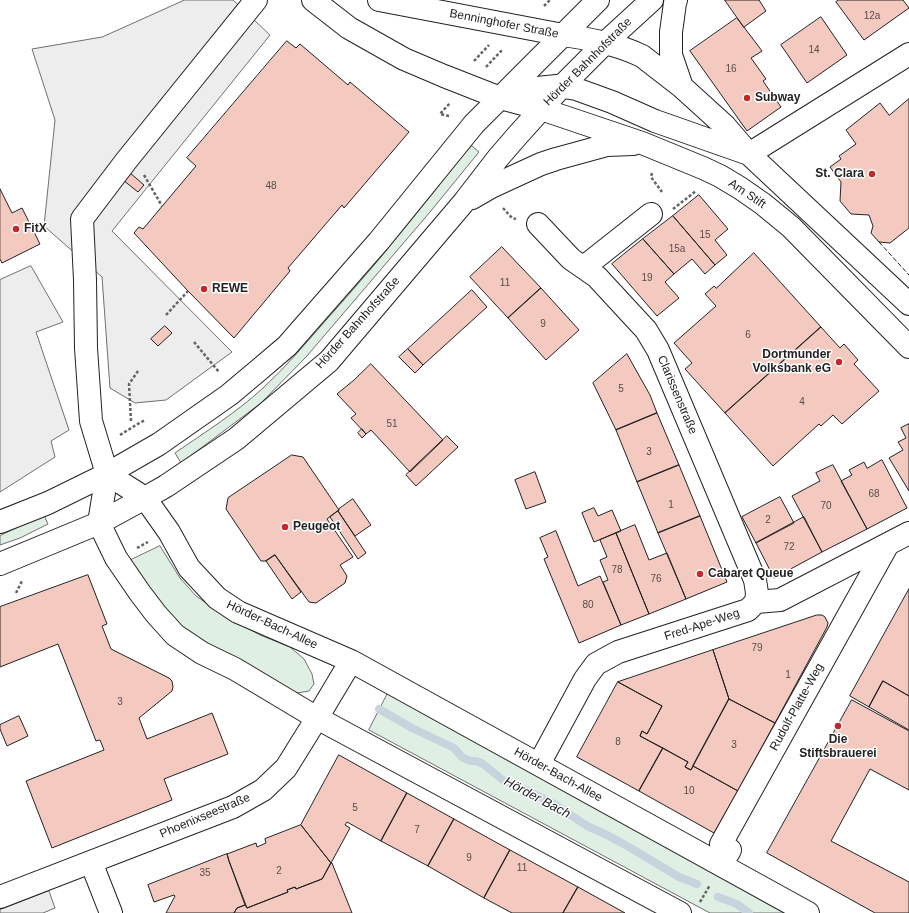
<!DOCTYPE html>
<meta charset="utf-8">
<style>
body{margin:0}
canvas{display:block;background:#fff}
</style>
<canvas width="909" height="913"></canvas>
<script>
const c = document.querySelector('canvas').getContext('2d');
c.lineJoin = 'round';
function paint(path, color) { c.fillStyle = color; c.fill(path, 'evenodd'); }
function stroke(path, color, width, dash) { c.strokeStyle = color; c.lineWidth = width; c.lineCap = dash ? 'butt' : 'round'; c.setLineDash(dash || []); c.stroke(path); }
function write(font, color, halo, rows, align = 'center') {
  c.font = font + ' Arial,sans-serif'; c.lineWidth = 3; c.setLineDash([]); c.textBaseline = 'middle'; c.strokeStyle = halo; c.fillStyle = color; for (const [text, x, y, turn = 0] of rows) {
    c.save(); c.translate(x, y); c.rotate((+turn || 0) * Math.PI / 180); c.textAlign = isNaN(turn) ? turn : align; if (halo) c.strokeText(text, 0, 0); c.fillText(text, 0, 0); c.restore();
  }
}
const green = new Path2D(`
 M472 146 479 152 430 212 306 357 261 403 181 463 175 453C205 432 236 413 263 388 286 367 306 343 327 319 375 266 419 211 463 155Z
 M44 515 48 524 20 538 0 545V536Z
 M160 546 180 578 196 596 221 613 260 635 290 647 304 659 312 674 314 684 309 691 297 693 190 636 153 598 131 560Z
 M389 691 784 913H710L369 730Z`);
paint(green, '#e0efe3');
stroke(green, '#6f6f6f', 1);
const parking = new Path2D(`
 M185 0H233L270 35 112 231 232 352 166 400 135 403 110 388 102 277 44 226 55 120 32 49 102 37Z
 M31 266 63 322 36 332 69 430 51 441 55 457 0 492V280Z
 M49 891 55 908 43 913H0V910Z`);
paint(parking, '#ededed');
stroke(parking, '#6f6f6f', 1);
stroke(new Path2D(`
 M379 709 412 728 454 748 462 757 470 761H476L483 764 504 781 532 793 553 803 587 826 607 835 629 847 679 877 697 884
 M718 897 737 904 749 913`), '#c7d3dd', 8);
const building = new Path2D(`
 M725 0H759L766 11 744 27Z
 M839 0H903L909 8 864 40 836 2Z
 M821 17 847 55 807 83 781 45Z
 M737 18 762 51 751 58 766 79 763 81 781 107 747 131 690 51Z
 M287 41 296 48 300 44 348 85 350 82 409 132 344 208 342 205 288 268 290 271 234 338 188 291 134 233 139 227 143 229 196 166 187 158Z
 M909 99V228L890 243 879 242 871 233 873 226 869 215 851 214 840 201 841 182 830 167 841 159 839 156 856 144 846 130 880 103 889 115Z
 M129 172 144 185 138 192 123 180Z
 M0 189 12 213 22 208 40 244 2 263 0 259Z
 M699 195 728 229 715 240 727 255 715 265 673 216Z
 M673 216 715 265 705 274 692 259 674 274 643 239Z
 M643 239 674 274 665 282 679 298 657 316 612 264Z
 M502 247 541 288 508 318 470 277Z
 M754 253 821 327 725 413 685 369 692 363 674 343 716 306 705 294 714 286 716 288Z
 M541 288 579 330 546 360 508 318Z
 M472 290 487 307 423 365 408 349Z
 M165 326 172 333 158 346 151 339Z
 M821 327 840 348 844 344 858 360 854 364 879 391 842 424 833 415 821 426 819 424 773 466 725 413Z
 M408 349 423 365 415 373 399 357Z
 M627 354 650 395 657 413 616 430 593 383Z
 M371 364 443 440 410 472 371 430 366 434 351 418 356 414 337 394 354 380Z
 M657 413 679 465 637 482 616 430Z
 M909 424V491L889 458 903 450 898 442 906 438 901 428Z
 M362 429 366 434 362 438 358 433Z
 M447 436 458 447 416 486 406 475Z
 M292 455 303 457 339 510 327 519 353 557 340 565 347 576 345 583 316 603 309 602 275 555 266 561H261L226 509 228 498Z
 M882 460 907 508 867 529 841 481 852 475 849 470 864 462 867 468Z
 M679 465 700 516 658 533 637 482Z
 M833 465 867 529 822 552 792 496 820 481 816 473Z
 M535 472 546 502 526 509 515 480Z
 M780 497 794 523 756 543 742 517Z
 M353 499 371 525 355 536 338 511 339 510V509Z
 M594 508 598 516 612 510 621 531 594 542 582 513Z
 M338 511 366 553 358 559 330 517Z
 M700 516 727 582 686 599 658 533Z
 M804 517 822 552 774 578 756 543Z
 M635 525 649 560 667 553 686 599 649 614 616 533Z
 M556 531 578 586 600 576 621 625 579 643 544 559 548 557 540 538Z
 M616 533 649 614 621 625 603 582 608 580 600 560 607 557 600 540Z
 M275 555 301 592 292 599 266 561Z
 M88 575 107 624 102 626 111 649 169 678 172 681 173 687 172 691 139 718 147 739 212 713 228 754 164 779 172 800 52 848 26 781 104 750 100 740 96 741 58 644 0 667V607Z
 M909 589V696L883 681 869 707 850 696Z
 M817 615H822L825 617 828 623 827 627 775 723 729 699 713 650Z
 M713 650 729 699 691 770 685 767 688 762 640 736 642 731 647 734 662 706 618 682Z
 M883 681 909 696V730L869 707Z
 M618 682 662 706 647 734 642 731 640 736 663 748 639 791 577 757Z
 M729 699 775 723 738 791 693 766Z
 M852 700 909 731V790L870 769 831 841 909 882V913H875L767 853Z
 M19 716 28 736 7 746 0 729V725Z
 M663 748 688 762 685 767 691 770 693 766 738 791 714 833 639 791Z
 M339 755 407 793 381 841 347 822 345 825 350 828 331 863 301 825Z
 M407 793 454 819 428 866 381 841Z
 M454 819 510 850 484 898 428 866Z
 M301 825 331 863 322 879 296 889 295 887 287 890 288 892 247 908 229 861 227 854 256 843 257 847 266 843 265 839Z
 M510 850 578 887 563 913H512L484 898Z
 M227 854 229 861 245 905 237 908 234 913H166L175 896 174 895 154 902 148 885Z
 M331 863H332L352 913H234L237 908 245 905 247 908 288 892 287 890 295 887 296 889 322 879Z
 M578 887 625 913H563Z`);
paint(building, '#f3c9c0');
stroke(building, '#222', 1);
const minor = new Path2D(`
 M256 0 126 161 82 219 85 280 86 348 91 421 107 474 99 523 116 558 140 593 156 614 175 635 202 653 235 669 317 718 680 913
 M749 154 909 54
 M538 224 571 259 597 277 646 330 658 350 755 580 757 593 756 602
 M584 267 651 214
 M107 474 145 498 169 532 189 568 217 598 238 612 351 661 808 913
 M539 764 585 679 596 664 618 652 748 610 756 602 780 600 909 533
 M91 862 111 913
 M721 865 730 850 721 844 887 546
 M0 897 233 807 263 790 286 768 317 718 351 661`);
const major = new Path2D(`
 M313 0 349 28 404 59 444 76 500 98 541 109 642 143 703 168 720 176 740 188 763 204 791 227 909 347
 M379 0 563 35C590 39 617 44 642 56L682 87 725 126 749 154 909 304
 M676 0 675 3 671 32V55L682 87
 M501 97 537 88 557 86 576 89 612 102 655 121 749 154
 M472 198 491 187 517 175 541 164 556 159 607 145 633 144
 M0 522 48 503 107 474 159 444 229 395 260 369 287 346 379 241 474 124 598 0
 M0 564 99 523 145 498 166 486 236 439 329 361 464 202 498 158 517 136 562 86 606 42 652 0`);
stroke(minor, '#222', 24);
stroke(major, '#222', 24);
stroke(new Path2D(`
 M544 6 550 0
 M474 61 489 45
 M486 67 503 49
 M449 116 440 114 450 103
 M652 173 651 177 662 192
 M144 175 162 206
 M503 208 512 218 516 219
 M673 209 696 191
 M166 315 188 291
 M194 342 219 372
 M131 421 129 384 138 371
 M120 435 136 425 145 420
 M137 548 148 542
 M16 593 22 581
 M700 902 710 885`), '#646464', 2.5, [3, 2]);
stroke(minor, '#fff', 22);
stroke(major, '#fff', 22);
stroke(new Path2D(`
 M879 242 909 275`), '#222', 1, [5, 2]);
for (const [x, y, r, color] of [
 [747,98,4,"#c62828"],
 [872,174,4,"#c62828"],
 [16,229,4,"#c62828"],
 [204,289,4,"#c62828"],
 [839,362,4,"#c62828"],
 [285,527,4,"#c62828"],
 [700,574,4,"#c62828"],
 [838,726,4,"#c62828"]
]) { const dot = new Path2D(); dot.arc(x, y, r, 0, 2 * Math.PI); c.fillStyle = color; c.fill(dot); stroke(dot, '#fff', 1.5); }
write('10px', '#564c4a', null, [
 ["12a",872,16],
 ["14",814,50],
 ["16",731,69],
 ["48",271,186],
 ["15",705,235],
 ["15a",677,249],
 ["19",647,278],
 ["11",505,283],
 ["9",543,324],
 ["6",748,335],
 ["5",621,389],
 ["4",802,402],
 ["51",392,424],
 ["3",649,452],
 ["68",874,494],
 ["1",671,505],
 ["70",826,506],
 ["2",768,520],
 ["72",789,547],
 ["78",617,570],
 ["76",656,579],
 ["80",588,605],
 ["79",757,648],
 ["1",788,675],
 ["3",120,702],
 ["8",618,742],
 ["3",734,745],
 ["10",689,791],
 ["5",355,808],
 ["7",417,830],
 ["9",469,858],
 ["11",522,868],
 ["2",279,871],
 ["35",205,873]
]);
write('12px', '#222', '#fff', [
 ["Benninghofer Straße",504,24,11],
 ["Hörder Bahnhofstraße",588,62,-45],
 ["Am Stift",747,194,34],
 ["Hörder Bahnhofstraße",358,323,-48],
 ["Clarissenstraße",677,395,67],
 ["Hörder-Bach-Allee",272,625,25],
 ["Fred-Ape-Weg",702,625,-18],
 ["Rudolf-Platte-Weg",797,707,-61],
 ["Hörder-Bach-Allee",558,775,29],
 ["Phoenixseestraße",205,816,-23]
]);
write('bold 12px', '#222', '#fff', [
 ["Subway",755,98],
 ["St. Clara",864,174,"right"],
 ["FitX",24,229],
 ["REWE",212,289],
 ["Dortmunder",831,355,"right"],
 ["Volksbank eG",831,369,"right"],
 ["Peugeot",293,527],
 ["Cabaret Queue",708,574],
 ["Die",838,740,"center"],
 ["Stiftsbrauerei",838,754,"center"]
], 'left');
write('italic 13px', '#222', '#fff', [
 ["Hörder Bach",537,798,28]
]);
</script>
